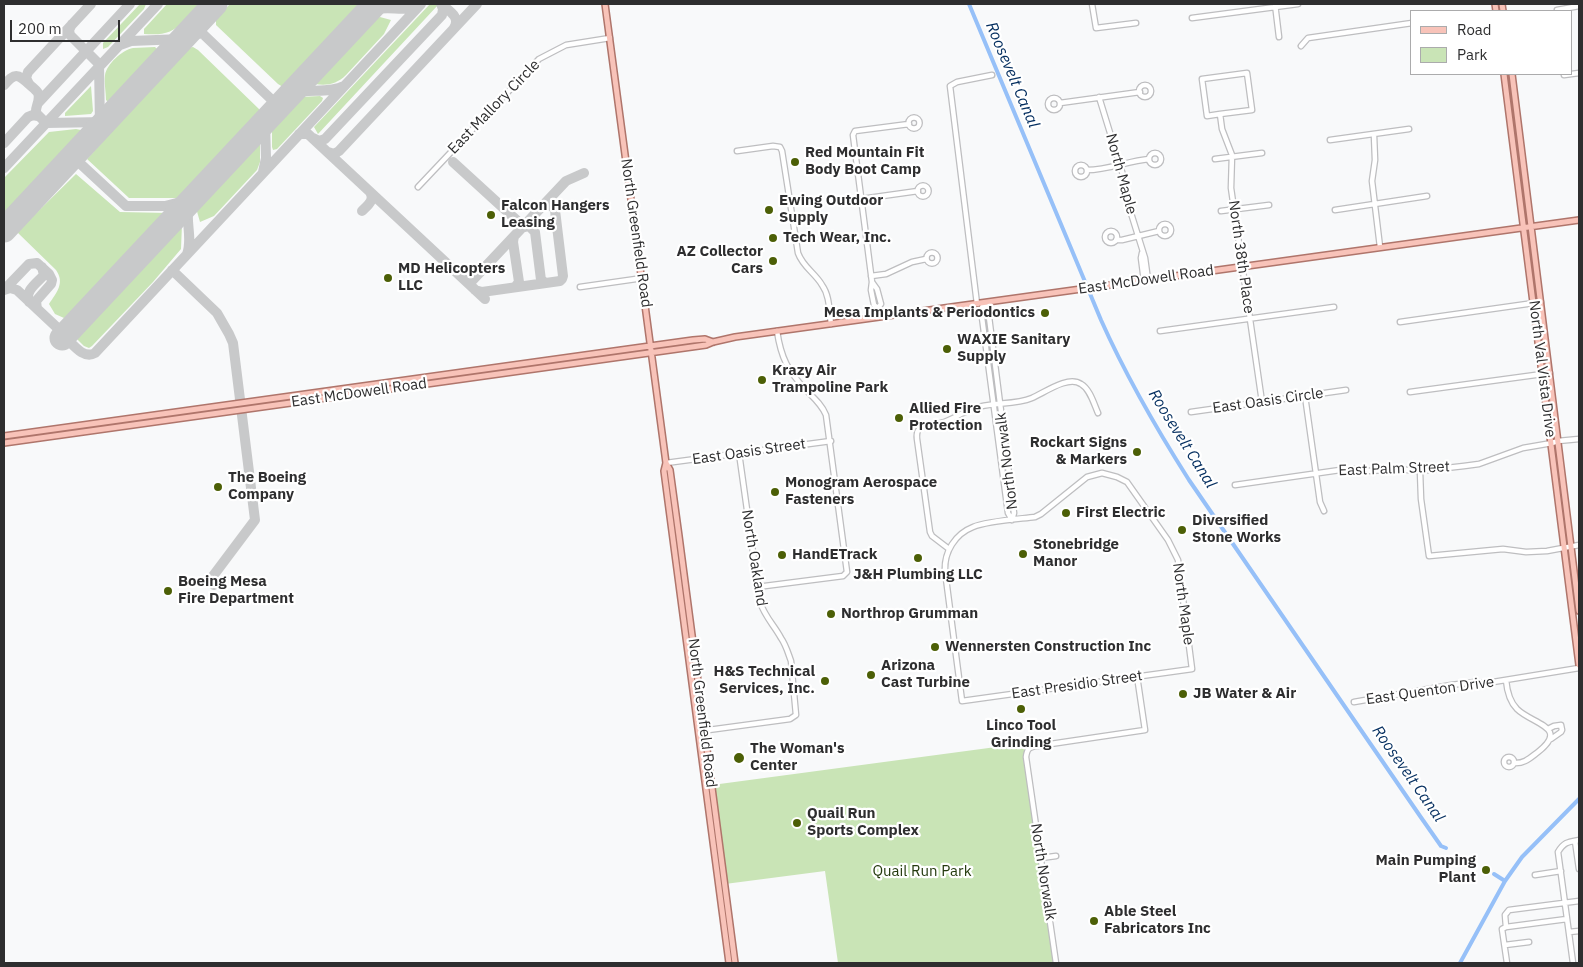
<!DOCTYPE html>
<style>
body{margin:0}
#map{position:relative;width:1583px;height:967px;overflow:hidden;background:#f8f9fa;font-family:"IBM Plex Sans",sans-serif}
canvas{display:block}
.frame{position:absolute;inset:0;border:5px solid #2e2e2f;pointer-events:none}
.legend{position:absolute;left:1410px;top:10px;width:162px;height:65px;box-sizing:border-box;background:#fff;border:1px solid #ababac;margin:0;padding:6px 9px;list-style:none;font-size:15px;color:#2e2e2f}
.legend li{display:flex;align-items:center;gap:10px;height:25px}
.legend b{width:25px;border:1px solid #ababac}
.scale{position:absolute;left:10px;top:20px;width:110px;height:22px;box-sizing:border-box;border:2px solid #2e2e2f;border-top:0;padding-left:6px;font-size:15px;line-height:18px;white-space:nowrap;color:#2e2e2f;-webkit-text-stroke:4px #fff;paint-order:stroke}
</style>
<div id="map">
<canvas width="1583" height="967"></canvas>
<div class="frame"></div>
<ul class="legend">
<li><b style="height:6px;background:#f8c3b9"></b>Road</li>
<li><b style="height:14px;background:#c9e4b6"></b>Park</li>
</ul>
<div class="scale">200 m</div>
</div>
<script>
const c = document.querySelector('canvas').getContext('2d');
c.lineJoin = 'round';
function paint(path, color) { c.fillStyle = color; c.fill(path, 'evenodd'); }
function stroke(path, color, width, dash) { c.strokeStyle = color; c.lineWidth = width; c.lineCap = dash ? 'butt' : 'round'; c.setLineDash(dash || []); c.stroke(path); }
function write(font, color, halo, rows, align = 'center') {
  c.font = font + ' "IBM Plex Sans",sans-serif'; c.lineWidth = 4.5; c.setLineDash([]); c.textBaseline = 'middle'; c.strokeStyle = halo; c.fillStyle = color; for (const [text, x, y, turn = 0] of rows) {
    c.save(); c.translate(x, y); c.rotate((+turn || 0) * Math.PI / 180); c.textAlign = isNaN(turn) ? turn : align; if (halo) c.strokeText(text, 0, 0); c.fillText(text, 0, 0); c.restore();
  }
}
paint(new Path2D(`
 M140 4H146L144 9 108 47 103 49V43Z
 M167 4H198C195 10 190 15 185 20 172 34 163 35 144 34V29Z
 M230 4H364L287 86 283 87 278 84 216 25V18Z
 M430 4H436L438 5 318 134 314 127Z
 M380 17 391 20 384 34 346 75C337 84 327 86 315 84V82L374 18Z
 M193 47 198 50 259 109 260 113 257 117 182 198H129L87 159 187 48Z
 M133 48 155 47 157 49 108 102 106 100C106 92 104 83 105 75 107 64 122 50 133 48Z
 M91 86 93 111 91 114 65 116V113Z
 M320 96 323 98 322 101 277 149 273 150 272 147V127L301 97Z
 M76 129 81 130V132L4 213V178L49 132Z
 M258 143 260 144V162L257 170 214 216 200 222 196 208Z
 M76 174 120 212 167 213 75 312 64 318 55 314 49 304C57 292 65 283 56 270L17 232Z
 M182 224 181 249 153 282 92 346 89 348 84 346 77 339 78 334Z
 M1026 743V757L1056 963H838L825 871 725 884 712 785Z`), '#c9e4b6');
stroke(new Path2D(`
 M969 4 1101 320C1126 376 1156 428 1189 480L1420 816 1441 846 1446 848
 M1494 874 1505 881
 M1460 963 1505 881 1522 857 1579 799`), '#96c0f8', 4);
stroke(new Path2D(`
 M205 4C205 7 206 10 205 13 203 22 197 25 203 34L272 100 279 101 287 98
 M441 4C449 11 461 17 454 28
 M366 14C382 2 404 14 420 5
 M72 24 69 30 70 35 99 64 100 127
 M120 45 131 41 182 39 193 32 203 34
 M29 84 26 78 28 72 91 4
 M4 85C15 73 17 73 30 85 32 87 36 90 38 93 41 100 35 106 36 113L46 123 105 122
 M291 94C308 88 328 94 344 86
 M38 103 130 4
 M271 115 274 110 272 100
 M299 134H308L485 299
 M313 138 319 141 325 139 442 15 443 9 441 4
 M4 143 28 117 33 115 38 116
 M328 152 334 154 339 151 477 4
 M72 156 126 206H165L192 199
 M453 162 523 226
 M4 168 158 4
 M263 172 266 158 265 121
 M362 211C368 205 375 200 370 192
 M521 228 529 226 535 232 541 280 546 283
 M514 236 513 242 519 282 515 287
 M187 254C194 236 182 216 192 199
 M172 270 217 313 229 334 233 343 255 520 213 576 214 585
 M469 284 566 181 584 173
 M4 290 29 264 37 263 49 274 52 280 51 284 36 301 37 309
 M4 290 10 288 17 290 65 335
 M475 290 482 292 560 281 562 279 563 276 555 210C552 205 547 203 541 207
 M29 302C24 291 37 283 44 275L42 267
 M64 336C72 343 83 360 95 353L421 4`), '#c8c9ca', 10);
stroke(new Path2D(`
 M4 230 215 4
 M62 338 375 4`), '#c8c9ca', 25);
const minor = new Path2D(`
 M1092 4 1096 28 1136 23
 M1275 4 1279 37
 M1557 10 1579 6
 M1192 18 1298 4
 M1301 46 1308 38 1412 23
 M1564 75 1579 73
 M1139 91a6 6 0 1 1 12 0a6 6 0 1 1-12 0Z
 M1099 97 1123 175 1130 210 1145 258 1148 280
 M1048 104a6 6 0 1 1 12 0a6 6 0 1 1-12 0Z
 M1060 103 1140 92
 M1220 114 1252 110 1247 73 1202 79 1207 116 1220 114 1222 129 1232 155 1231 188 1262 402
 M908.5 123a5.5 5.5 0 1 1 11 0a5.5 5.5 0 1 1-11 0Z
 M1374 135 1375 160 1372 181 1380 247
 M1330 140 1409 129
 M737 151 773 146 780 147 782 151 798 253C803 267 815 273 822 285 830 296 829 311 831 324
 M1149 159a6 6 0 1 1 12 0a6 6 0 1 1-12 0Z
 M1215 159 1262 153
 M1075 171a6 6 0 1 1 12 0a6 6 0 1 1-12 0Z
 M1087 170C1108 170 1128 161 1149 159
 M917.5 191a5.5 5.5 0 1 1 11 0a5.5 5.5 0 1 1-11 0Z
 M418 187 539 59 566 45 610 38
 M861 199 918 191
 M1335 210 1427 196
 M1221 211 1269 205
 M1159 230a6 6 0 1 1 12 0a6 6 0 1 1-12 0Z
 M1105 237a6 6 0 1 1 12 0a6 6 0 1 1-12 0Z
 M1116 240H1122L1159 231
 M926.5 258a5.5 5.5 0 1 1 11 0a5.5 5.5 0 1 1-11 0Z
 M1142 253 1141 258 1144 281
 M871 276 886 274 912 262 926 259
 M872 282 853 135 855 131 909 124
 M580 287 643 278
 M984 303 981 310 1008 513 1012 520
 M984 303 988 309 1014 513 1012 520
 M977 304 950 86 957 82 992 75
 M878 308 874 305 871 290 872 282 877 289 881 304 878 308 879 317
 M1400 322 1541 302
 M1160 331 1334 307
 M1410 392 1550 373
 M1305 396 1320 502 1324 511
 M1191 412 1346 390
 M666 463 831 441
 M1420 471 1421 499 1429 556 1503 549 1526 552 1547 551 1579 545
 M1102 473 1117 477 1127 482 1168 540 1178 560 1192 669 962 701 945 571C944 552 955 534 973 527 987 521 1019 519 1035 517L1041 514 1087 477Z
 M1235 485 1340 470 1352 469 1371 471 1396 469 1420 471 1464 466 1479 464 1523 448 1552 443 1558 441 1579 439
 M949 549 932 536 930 532 917 439C915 423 929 425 941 423 952 420 961 413 972 409 991 401 1013 406 1032 398 1044 393 1068 375 1081 384 1090 389 1094 404 1098 413
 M757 587 843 576 847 572 826 415C822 405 814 398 806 390 788 371 781 358 777 331
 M1506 680C1507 691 1509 701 1517 709 1532 724 1570 727 1538 752 1530 758 1524 764 1514 763
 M1354 702 1451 685 1475 682 1487 683 1579 668
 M1548 729 1554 726 1561 725 1562 730 1561 732 1551 739
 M701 731 790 719 796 715 791 661C788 653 786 645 781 638 774 625 765 617 760 602L739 453
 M1504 762a5 5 0 1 1 10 0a5 5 0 1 1-10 0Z
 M1575 841 1579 869
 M1041 858 1056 856
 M1535 875 1561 871
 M1567 919 1506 927 1505 915 1509 910 1579 901
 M1506 927 1502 929 1507 963
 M1569 932 1579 931
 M1505 945 1529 942
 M1056 963 1026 757C1027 749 1029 747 1037 746L1145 730 1137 676
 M1573 963 1558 852C1564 842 1568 842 1579 840`);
const major = new Path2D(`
 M605 4 666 463 670 470 679 536 735 963
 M1495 4 1496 11
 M1502 4 1503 11
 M1504 74 1579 665
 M1512 74 1579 611
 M4 436 693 340 705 339 713 342
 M4 443 706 345 713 342 735 337 1579 220
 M666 463 664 471 729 963`);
stroke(minor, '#bebec0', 7);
stroke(major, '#af756b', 8);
stroke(minor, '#fff', 4.5);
stroke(major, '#f8c3b9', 5);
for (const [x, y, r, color] of [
 [795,162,5,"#4c5f06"],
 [769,210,5,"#4c5f06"],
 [491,215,5,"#4c5f06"],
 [773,238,5,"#4c5f06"],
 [773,261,5,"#4c5f06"],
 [388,278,5,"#4c5f06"],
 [1045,313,5,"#4c5f06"],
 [947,349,5,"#4c5f06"],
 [762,380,5,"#4c5f06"],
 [899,418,5,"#4c5f06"],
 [1137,452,5,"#4c5f06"],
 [218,487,5,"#4c5f06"],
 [775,492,5,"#4c5f06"],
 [1066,513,5,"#4c5f06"],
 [1182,530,5,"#4c5f06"],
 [1023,554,5,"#4c5f06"],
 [782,555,5,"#4c5f06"],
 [918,558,5,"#4c5f06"],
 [168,591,5,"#4c5f06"],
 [831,614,5,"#4c5f06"],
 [935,647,5,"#4c5f06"],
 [871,675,5,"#4c5f06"],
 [825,681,5,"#4c5f06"],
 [1183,694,5,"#4c5f06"],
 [1021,709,5,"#4c5f06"],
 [739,758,6,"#4c5f06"],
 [797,823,5,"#4c5f06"],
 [1486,870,5,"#4c5f06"],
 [1094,921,5,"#4c5f06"]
]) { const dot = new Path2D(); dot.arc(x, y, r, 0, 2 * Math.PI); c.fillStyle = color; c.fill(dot); stroke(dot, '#fff', 2); }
write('15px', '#2e2e2f', '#fff', [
 ["East Mallory Circle",494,107,-46],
 ["North Maple",1121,174,75],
 ["North Greenfield Road",636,233,82],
 ["North 38th Place",1241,257,82],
 ["East McDowell Road",1146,280,-8],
 ["North Val Vista Drive",1542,369,83],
 ["East McDowell Road",359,393,-8],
 ["East Oasis Circle",1268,401,-8],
 ["East Oasis Street",749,452,-8],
 ["North Norwalk",1007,461,-97],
 ["East Palm Street",1394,469,-2],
 ["North Oakland",754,558,81],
 ["North Maple",1183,604,82],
 ["East Presidio Street",1077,685,-8],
 ["East Quenton Drive",1430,691,-8],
 ["North Greenfield Road",702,713,83],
 ["North Norwalk",1043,872,81]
]);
write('bold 15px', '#2e2e2f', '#fff', [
 ["Red Mountain Fit",805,153],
 ["Body Boot Camp",805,170],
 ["Ewing Outdoor",779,201],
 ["Supply",779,218],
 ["Falcon Hangers",501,206],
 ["Leasing",501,223],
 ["Tech Wear, Inc.",783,238],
 ["AZ Collector",763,252,"right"],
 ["Cars",763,269,"right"],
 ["MD Helicopters",398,269],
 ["LLC",398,286],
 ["Mesa Implants & Periodontics",1035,313,"right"],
 ["WAXIE Sanitary",957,340],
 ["Supply",957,357],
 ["Krazy Air",772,371],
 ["Trampoline Park",772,388],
 ["Allied Fire",909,409],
 ["Protection",909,426],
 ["Rockart Signs",1127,443,"right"],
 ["& Markers",1127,460,"right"],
 ["The Boeing",228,478],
 ["Company",228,495],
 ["Monogram Aerospace",785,483],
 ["Fasteners",785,500],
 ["First Electric",1076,513],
 ["Diversified",1192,521],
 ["Stone Works",1192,538],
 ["Stonebridge",1033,545],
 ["Manor",1033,562],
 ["HandETrack",792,555],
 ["J&H Plumbing LLC",918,575,"center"],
 ["Boeing Mesa",178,582],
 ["Fire Department",178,599],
 ["Northrop Grumman",841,614],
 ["Wennersten Construction Inc",945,647],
 ["Arizona",881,666],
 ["Cast Turbine",881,683],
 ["H&S Technical",815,672,"right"],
 ["Services, Inc.",815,689,"right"],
 ["JB Water & Air",1193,694],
 ["Linco Tool",1021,726,"center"],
 ["Grinding",1021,743,"center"],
 ["The Woman's",750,749],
 ["Center",750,766],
 ["Quail Run",807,814],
 ["Sports Complex",807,831],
 ["Main Pumping",1476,861,"right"],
 ["Plant",1476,878,"right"],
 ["Able Steel",1104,912],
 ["Fabricators Inc",1104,929]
], 'left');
write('15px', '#243a0e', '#fff', [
 ["Quail Run Park",922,872]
]);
write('italic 16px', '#042e5f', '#fff', [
 ["Roosevelt Canal",1012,75,67],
 ["Roosevelt Canal",1182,439,58],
 ["Roosevelt Canal",1408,774,55]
]);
</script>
